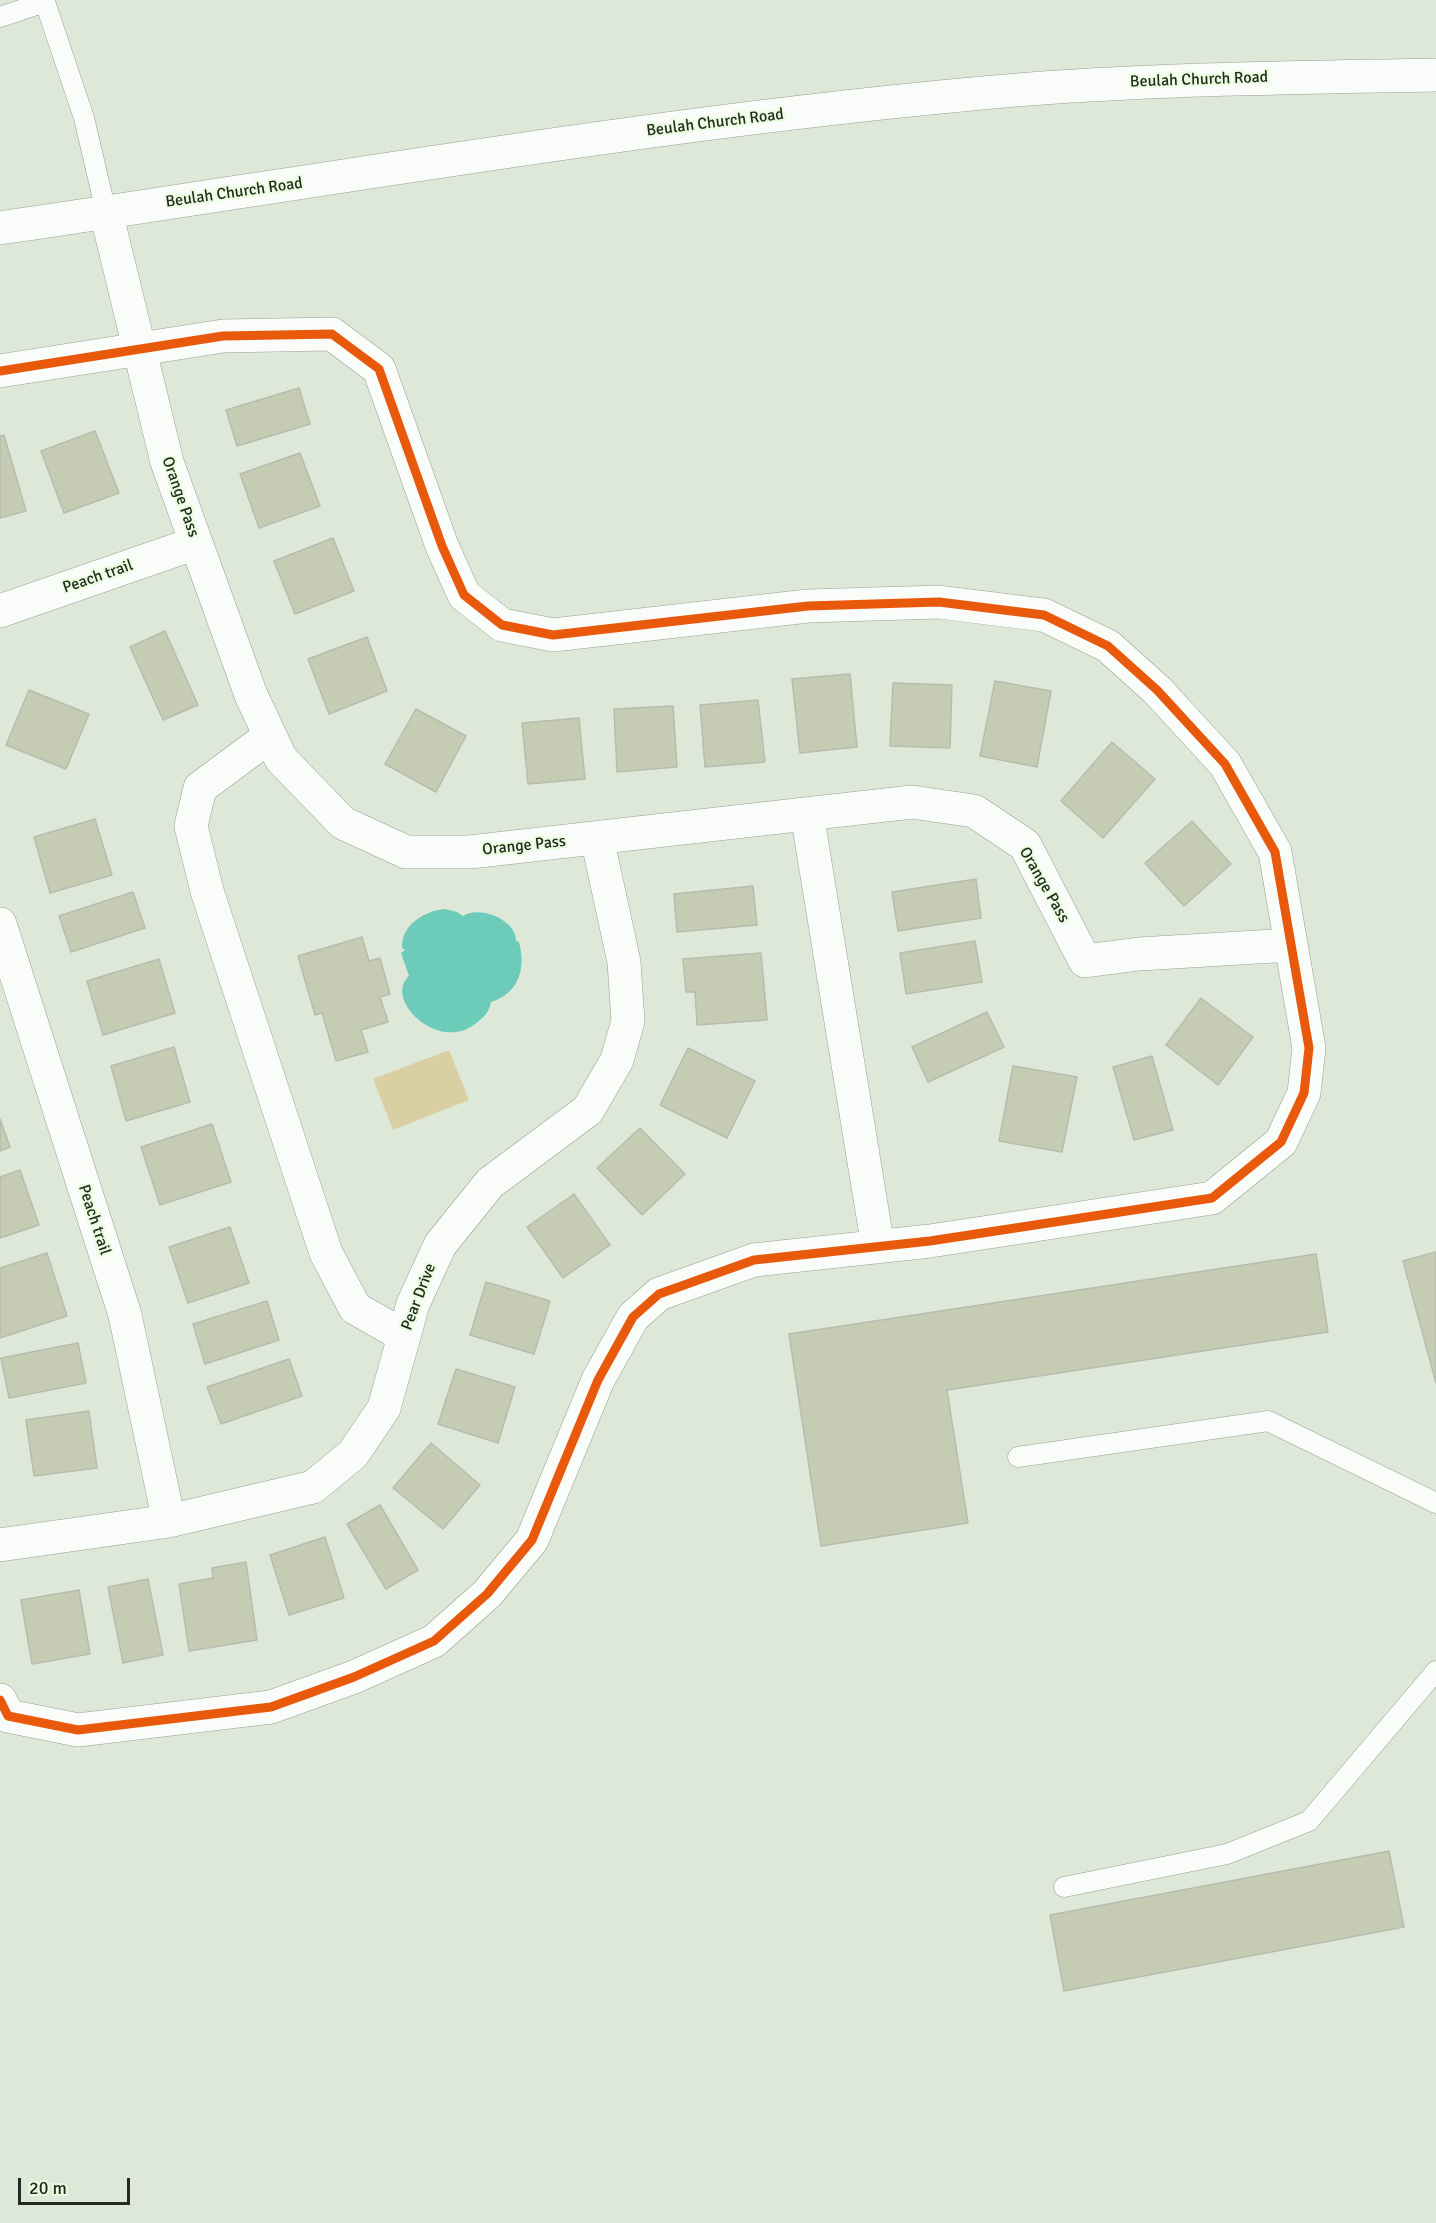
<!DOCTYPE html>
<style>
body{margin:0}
#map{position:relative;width:1436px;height:2223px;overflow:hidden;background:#dee8d8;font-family:Signika,sans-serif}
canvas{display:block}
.scale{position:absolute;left:18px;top:2178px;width:112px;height:27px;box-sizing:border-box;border:3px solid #232a1f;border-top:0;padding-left:8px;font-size:18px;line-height:21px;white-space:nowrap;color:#232a1f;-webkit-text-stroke:4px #e9fcde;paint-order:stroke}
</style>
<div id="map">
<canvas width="1436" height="2223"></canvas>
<div class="scale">20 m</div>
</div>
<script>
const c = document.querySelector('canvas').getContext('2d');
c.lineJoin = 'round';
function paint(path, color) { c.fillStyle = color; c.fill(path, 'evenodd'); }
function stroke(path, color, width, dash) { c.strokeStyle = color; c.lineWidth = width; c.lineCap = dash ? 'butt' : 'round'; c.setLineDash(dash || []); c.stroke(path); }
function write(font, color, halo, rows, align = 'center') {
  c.font = font + ' Signika,sans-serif'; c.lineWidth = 4.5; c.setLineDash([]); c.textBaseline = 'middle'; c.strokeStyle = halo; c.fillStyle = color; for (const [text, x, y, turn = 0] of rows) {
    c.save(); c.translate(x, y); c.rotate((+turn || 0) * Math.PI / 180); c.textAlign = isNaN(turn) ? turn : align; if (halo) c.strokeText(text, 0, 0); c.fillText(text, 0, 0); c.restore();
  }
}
paint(new Path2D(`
 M449 1050 469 1100 393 1130 373 1079Z`), '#dacfa2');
paint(new Path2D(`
 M445 909 457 912 463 916C479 905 516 919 516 941L519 942C526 969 519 993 491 1002 489 1013 483 1018 475 1024 438 1053 383 999 409 976L401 953 405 950 402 948C401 925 424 911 445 909Z`), '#6ccbb9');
const building = new Path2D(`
 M299 388 310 424 237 446 226 410Z
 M95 431 119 493 64 513 41 451Z
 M4 435 26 511 0 518V436Z
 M300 453 320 506 259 528 240 474Z
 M333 538 354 591 295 614 274 561Z
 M165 631 198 705 163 720 130 647Z
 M367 637 387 691 329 714 308 659Z
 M850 674 857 747 800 753 792 679Z
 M995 681 1051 691 1037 767 980 756Z
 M893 683 952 685 950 748 890 746Z
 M29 690 89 714 66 769 6 745Z
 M758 700 765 762 705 767 700 705Z
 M673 706 677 767 617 772 614 709Z
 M416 709 466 736 436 792 385 764Z
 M579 718 585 779 528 784 522 723Z
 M1112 742 1155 779 1103 838 1061 801Z
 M95 819 112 875 50 893 34 837Z
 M1192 821 1231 864 1184 906 1145 863Z
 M976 879 981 918 898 931 892 892Z
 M753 886 757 925 677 932 674 894Z
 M133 892 145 928 71 952 59 916Z
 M362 937 369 961 380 958 390 994 380 997 388 1022 361 1030 368 1052 336 1061 322 1013 315 1015 298 956Z
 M975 941 982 982 906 994 900 953Z
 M761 953 767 1020 697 1025 695 992H686L683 959Z
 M159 959 175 1013 103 1035 87 981Z
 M1201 998 1253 1037 1218 1085 1166 1045Z
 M987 1012 1004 1047 928 1082 912 1047Z
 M174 1047 190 1102 126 1121 111 1066Z
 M688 1048 755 1081 727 1138 660 1105Z
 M1152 1056 1173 1130 1134 1140 1113 1067Z
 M1013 1066 1077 1077 1062 1152 999 1141Z
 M0 1119 10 1147 0 1151Z
 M212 1124 231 1182 160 1205 141 1147Z
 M640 1128 685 1174 642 1215 597 1168Z
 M20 1170 39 1225 0 1238V1177Z
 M574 1194 610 1245 563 1278 527 1227Z
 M230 1227 249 1283 188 1303 169 1247Z
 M1436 1252V1383L1403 1261Z
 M47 1253 67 1316 0 1338V1268Z
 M1316 1254 1328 1332 947 1390 968 1523 821 1546 789 1334Z
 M486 1282 550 1301 534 1354 470 1335Z
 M267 1301 279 1340 205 1364 193 1324Z
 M78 1343 86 1383 9 1398 1 1358Z
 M289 1359 302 1396 221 1424 207 1387Z
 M456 1369 515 1387 498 1443 438 1424Z
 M89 1411 97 1468 34 1476 26 1420Z
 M431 1443 480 1485 443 1529 393 1488Z
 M380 1505 418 1570 386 1589 347 1524Z
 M325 1537 344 1598 289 1615 270 1555Z
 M246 1562 257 1640 189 1651 179 1584 213 1578 212 1568Z
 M148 1579 163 1655 123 1663 108 1587Z
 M79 1590 90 1654 32 1664 21 1600Z
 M1389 1851 1404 1927 1064 1991 1050 1915Z`);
paint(building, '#c6cbb3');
stroke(building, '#b7bcaf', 1.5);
const service = new Path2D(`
 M0 17 45 2 84 118 106 212
 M1018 1457 1268 1421 1436 1503
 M1064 1887 1227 1854 1309 1821 1436 1671`);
const minor = new Path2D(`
 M106 212 167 462 251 695 281 759 343 823 406 852H470L912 802 974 811 1025 845 1085 961 1139 954 1291 945
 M0 371 223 336 332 334 379 369 442 546 464 595 502 625 553 635 808 606 939 602 1044 615 1108 646 1157 690 1225 764 1275 852 1309 1048 1304 1093 1281 1142 1212 1198 930 1241 754 1260 659 1294 633 1317 598 1380 532 1540 487 1594 434 1641 354 1677 271 1707 78 1730 8 1716 0 1700
 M0 611 196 543
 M270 736 200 788 191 826 207 891 326 1253 355 1308 404 1336
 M807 814 878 1247
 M0 924 125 1315 169 1521
 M0 1545 169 1521 313 1487 353 1454 384 1408 413 1304 440 1245 490 1183 588 1110 617 1060 628 1021 624 962 597 838`);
const tertiary = new Path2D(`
 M0 228C323 181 646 124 972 94 1126 79 1281 78 1436 75`);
stroke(service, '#979f92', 21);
stroke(minor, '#979f92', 34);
stroke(tertiary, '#979f92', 34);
stroke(service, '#fafcf9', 20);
stroke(minor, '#fafcf9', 33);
stroke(tertiary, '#fafcf9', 33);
stroke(new Path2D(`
 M0 371 223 336 332 334 379 369 442 546 464 595 502 625 553 635 808 606 939 602 1044 615 1108 646 1157 690 1225 764 1275 852 1309 1048 1304 1093 1281 1142 1212 1198 930 1241 754 1260 659 1294 633 1317 598 1380 532 1540 487 1594 434 1641 354 1677 271 1707 78 1730 8 1716 0 1700`), '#e8590c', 9);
write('16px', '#232a1f', '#e9fcde', [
 ["Beulah Church Road",1199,80,-2],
 ["Beulah Church Road",715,123,-7],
 ["Beulah Church Road",234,193,-8],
 ["Orange Pass",180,497,71],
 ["Peach trail",98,577,-19],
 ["Orange Pass",524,846,-6],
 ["Orange Pass",1044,885,60],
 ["Peach trail",94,1220,72],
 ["Pear Drive",419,1297,-69]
]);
</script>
